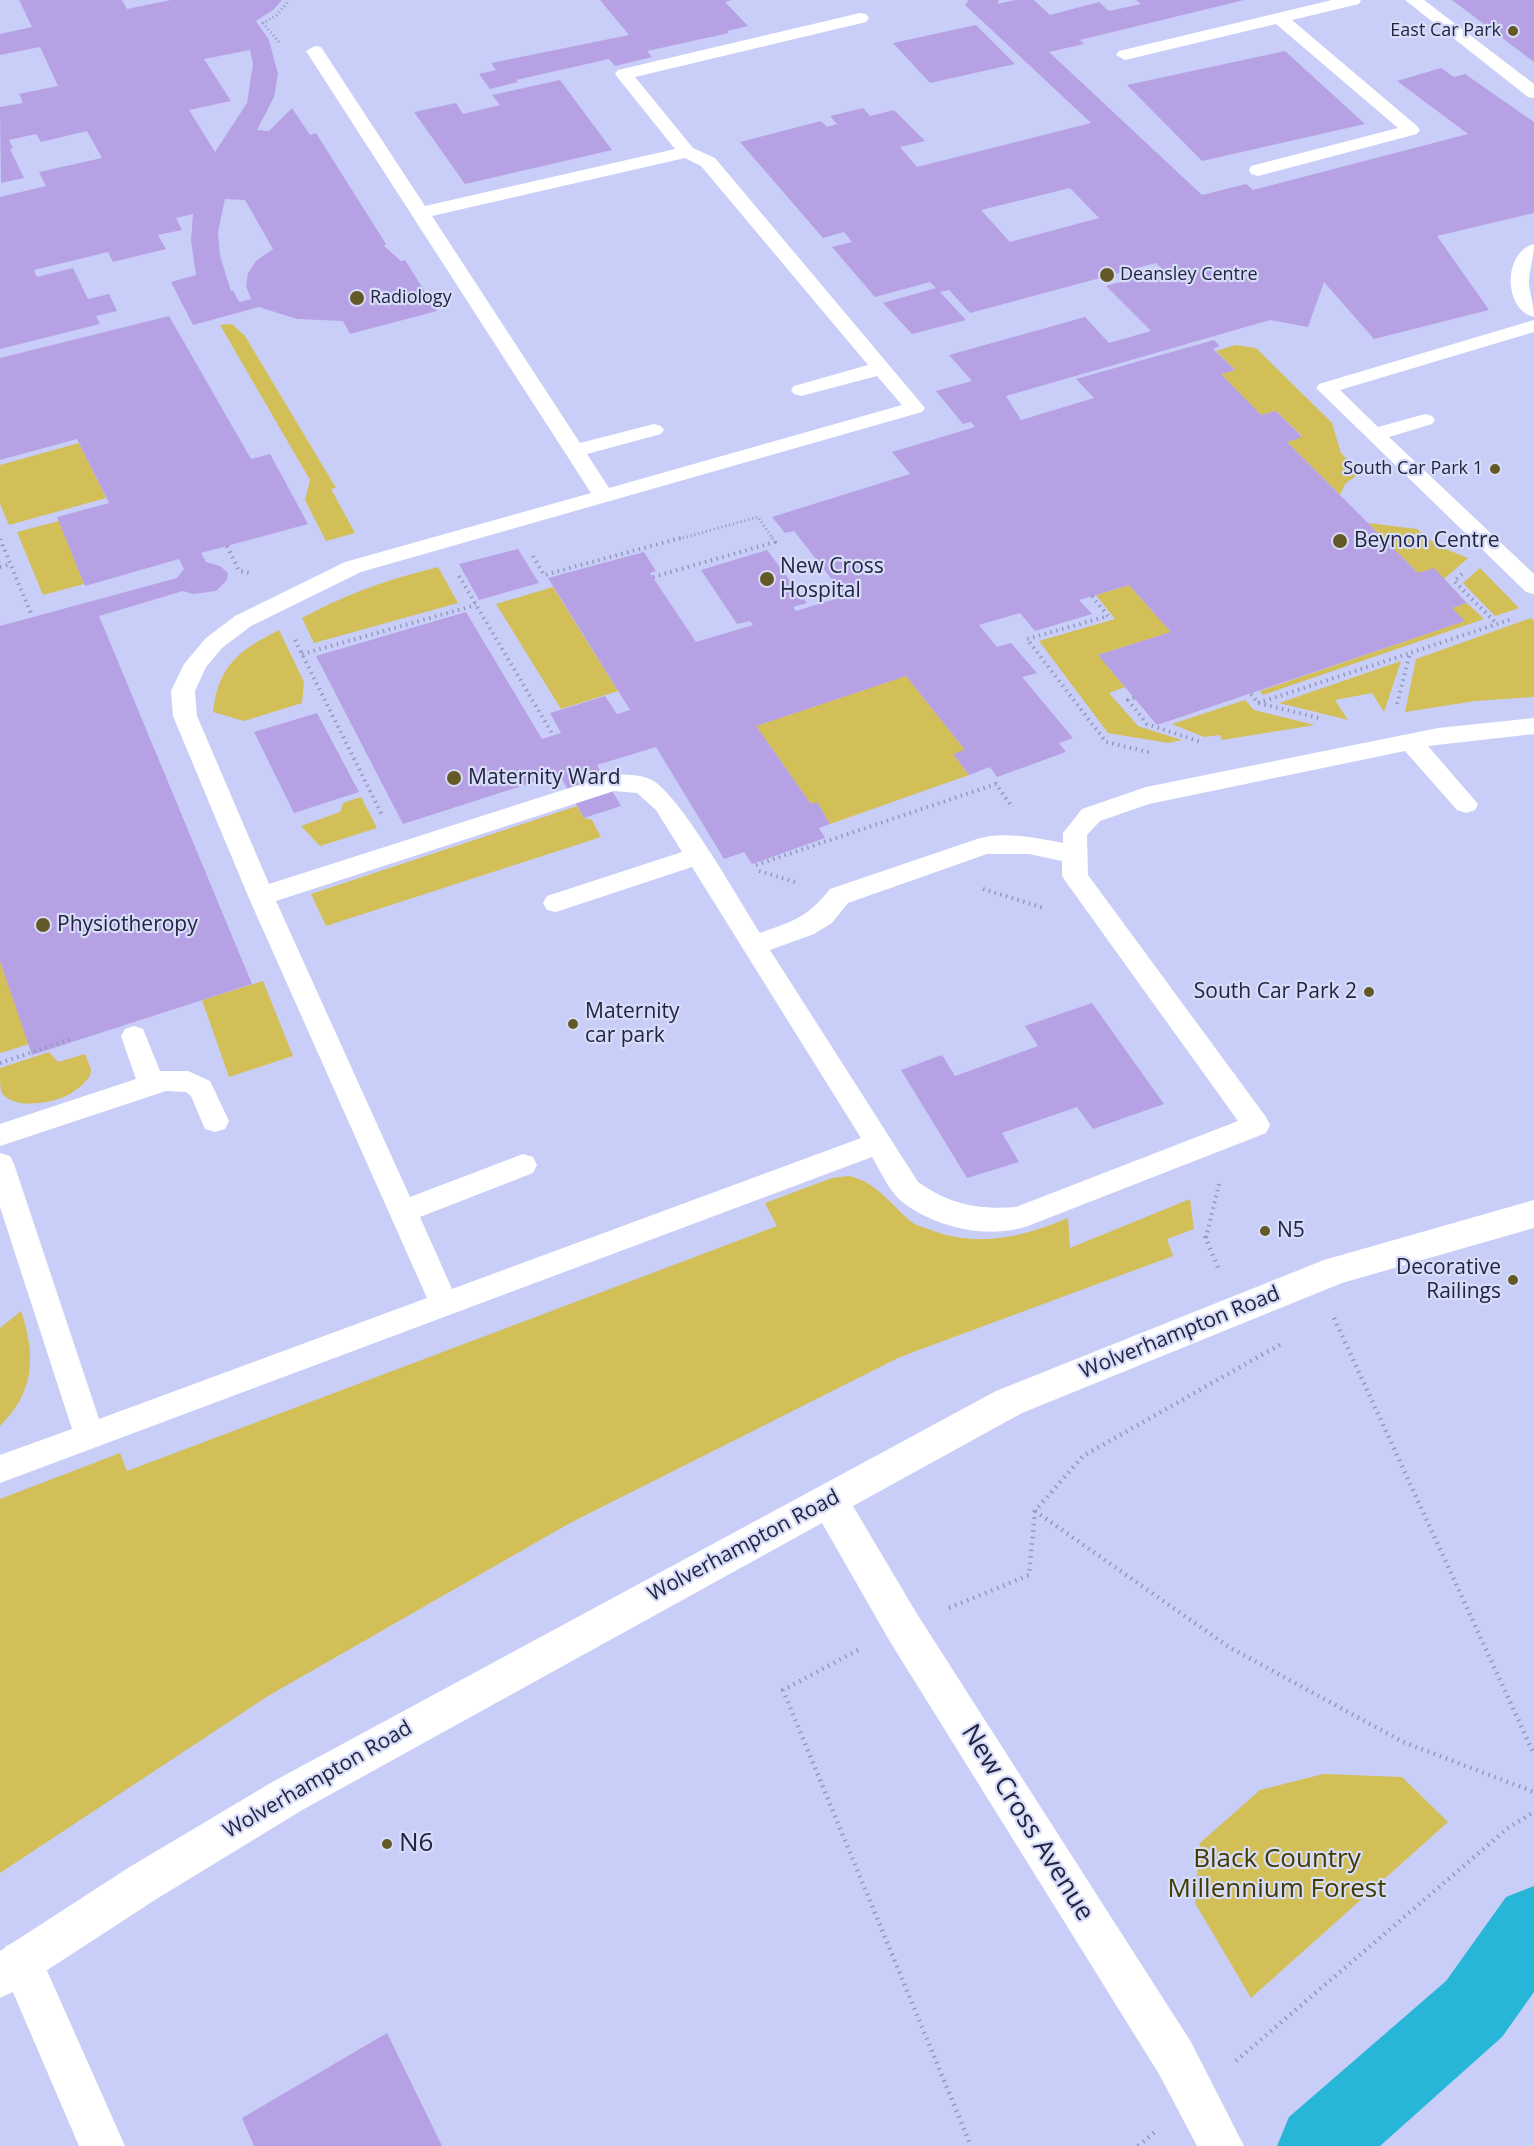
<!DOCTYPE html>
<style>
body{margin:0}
canvas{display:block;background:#c8cef8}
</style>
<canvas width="1534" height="2146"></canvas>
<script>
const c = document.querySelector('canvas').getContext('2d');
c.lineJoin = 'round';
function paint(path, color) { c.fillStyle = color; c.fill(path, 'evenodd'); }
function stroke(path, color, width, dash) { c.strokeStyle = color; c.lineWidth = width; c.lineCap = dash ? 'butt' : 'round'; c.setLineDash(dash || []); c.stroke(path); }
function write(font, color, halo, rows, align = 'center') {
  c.font = font + ' "Open Sans",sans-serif'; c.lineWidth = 4.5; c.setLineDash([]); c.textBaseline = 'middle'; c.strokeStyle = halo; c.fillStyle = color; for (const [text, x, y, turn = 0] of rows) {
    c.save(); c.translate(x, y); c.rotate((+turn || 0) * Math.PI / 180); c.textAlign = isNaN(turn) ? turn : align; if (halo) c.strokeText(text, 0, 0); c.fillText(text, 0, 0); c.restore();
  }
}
paint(new Path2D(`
 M232 324 245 336 336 488 331 489 355 533 326 541 305 500 310 480 220 325Z
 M1235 345 1256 348 1332 423 1341 453 1360 473 1345 484 1340 495 1287 442 1302 436 1276 411 1261 415 1221 374 1235 370 1216 351Z
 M79 443 106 498 9 525 0 504V465Z
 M59 521 84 584 43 595 17 532Z
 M1368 523 1417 529 1438 546 1468 558 1444 579 1418 573Z
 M438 567 458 603 314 643 302 618C349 593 386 580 438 567Z
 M1480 568 1519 608 1495 616 1463 583Z
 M1129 585 1171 632 1098 655 1125 687 1109 693 1138 726 1182 740 1168 743 1108 733 1039 641 1115 619 1096 595Z
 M553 587 618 691 561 709 496 604Z
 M1467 603 1484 619 1263 695 1260 691 1464 621 1452 608Z
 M1531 618 1534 621V697L1475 701 1405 712 1416 659Z
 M279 630 304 682 302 703 244 721 213 712C218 666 239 650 279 630Z
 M1401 661 1384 712 1372 693 1335 700 1348 720 1279 703Z
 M906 676 965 750 954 755 969 775 830 824 817 802 811 804 756 726Z
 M1245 700 1254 710 1315 725 1222 740 1220 735 1204 737 1172 724Z
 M361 797 377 828 320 846 301 826 340 812 343 803Z
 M577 806 584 818 592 820 601 837 326 926 311 894Z
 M0 961 29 1044 1 1053 0 1052Z
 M263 981 293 1056 229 1077 202 1000Z
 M49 1052 58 1062 85 1054 91 1069 90 1076C84 1084 77 1090 68 1095 53 1103 11 1111 1 1091 0 1085 0 1075 0 1068Z
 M849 1176C876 1182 890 1203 910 1221 916 1226 924 1227 931 1230 978 1248 1023 1237 1068 1218L1070 1248 1190 1199 1194 1229 1167 1239 1173 1256 900 1357 570 1523 268 1696 0 1873V1499L120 1453 127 1471 777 1226 765 1203 832 1178Z
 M21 1311C36 1355 35 1392 0 1426V1328Z
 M1323 1774 1402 1777 1448 1822 1251 1998 1195 1903 1200 1843 1260 1790Z`), '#d2bf57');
paint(new Path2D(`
 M1534 1886V1992L1502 2037 1380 2146H1277L1289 2117 1446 1981 1506 1897Z`), '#28b6d8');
paint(new Path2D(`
 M19 0H122L127 9 171 0H282L273 10 256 21 269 40 278 74 274 97 257 130 269 131 292 108 310 135 316 133 386 244 384 246 401 261 405 260 437 311 350 334 343 321 297 319 259 307 193 325 171 282 196 275 191 241 193 214 176 218 182 230 158 235 166 249 113 262 108 252 34 270 37 277 73 268 88 299 109 294 117 311 96 316 100 324 0 349V197L46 186 39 172 102 158 87 131 41 142 36 134 9 140 13 148 10 149 24 178 1 183 0 107 23 103 19 94 58 86 40 47 0 55V34L32 27ZM250 50 253 64 247 103 215 152 189 110 231 101 204 59ZM225 199 245 200 273 249 256 261 248 273 246 286 251 299 239 302 233 290 231 291 220 256 218 232Z
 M600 0H732L725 2 748 26 727 31 729 33 647 51 652 57 615 66 609 59 516 80 518 82 490 89 479 74 496 70 491 63 629 35Z
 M969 0H999L997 4 1015 0H1034L1050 15 1099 2 1109 11 1141 4 1136 0H1244L1080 40 1084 44 1049 52 1202 195 1246 184 1253 190 1468 134 1397 81 1441 68 1454 77 1465 74 1534 122V213L1437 236 1489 310 1374 339 1324 282 1308 327 1270 320 1006 396 1021 420 1094 398 1076 379 1214 340 1220 346 1213 349 1235 370 1221 374 1261 415 1276 411 1302 437 1287 442 1418 573 1434 568 1467 603 1452 608 1465 621 1157 725 1098 655 1171 632 1129 585 1079 600 1092 614 1035 631 1020 613 979 625 997 647 1011 643 1037 673 1022 677 1073 738 1059 743 1066 752 997 777 990 767 969 775 953 754 965 750 906 676 756 726 811 804 817 802 830 824 819 828 825 838 752 864 744 852 724 859 656 747 597 765 621 806 584 818 559 774 403 824 316 656 466 612 542 739 561 733 550 713 605 696 617 714 630 710 548 578 644 552 656 571 650 573 696 642 753 625 750 621 737 624 701 570 767 550 807 603 793 607 796 611 845 596 794 531 785 533 772 517 910 474 892 452 975 427 971 422 963 424 936 391 972 381 949 355 1085 317 1109 343 1151 331 1106 286 1163 270 1156 263 970 313 949 290 940 292 966 320 912 334 883 303 936 288 930 282 875 297 832 247 852 242 844 232 823 238 740 142 821 121 827 127 837 124 830 116 863 108 870 116 894 110 925 141 900 147 917 167 1091 123 965 5ZM1070 188 1099 218 1010 242 981 210Z
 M1452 0H1534V62Z
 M976 25 1015 64 930 83 893 43Z
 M1285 51 1365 124 1202 161 1127 85Z
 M560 80 612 150 465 184 414 112 456 103 463 114 500 105 492 95Z
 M169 316 251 459 270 454 308 524 201 553 206 562 220 566 228 573 227 580 216 591 193 594 183 591 99 616 252 984 32 1055 0 961V626L177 578 184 569 179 559 85 586 57 517 109 503 77 439 0 460V358Z
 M518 549 539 583 479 600 459 564Z
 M317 713 359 792 294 813 254 732Z
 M1092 1003 1164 1104 1093 1129 1077 1107 1002 1133 1019 1162 967 1178 901 1070 942 1055 955 1076 1038 1046 1025 1026Z
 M387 2033 442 2146H254L242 2118Z`), '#b7a1e5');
stroke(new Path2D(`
 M279 42 263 23 277 15 289 0
 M679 539 758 517 773 539`), '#9398bd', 3, [1, 3]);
stroke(new Path2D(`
 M0 539 32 616
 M227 546 239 571 249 573
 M533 556 544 575 684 537
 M0 567 11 564
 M1462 574 1454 581 1497 624
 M459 576 553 735
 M653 577 775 542 772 537
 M1092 596 1108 616 1027 639 1106 742 1152 753
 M295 640 382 815
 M302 654 476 605
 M1251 694 1258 703 1319 718
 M1134 698 1128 700 1147 724 1201 742
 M1258 703 1410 653
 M1397 704 1410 653 1512 619
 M756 865 996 784 1010 804
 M759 871 795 882
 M983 889 1044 908
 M0 1063 71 1039
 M1206 1238 1219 1184`), '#9398bd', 4, [1.5, 4.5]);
stroke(new Path2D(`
 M1205 1236 1219 1270
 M1334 1318 1534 1754
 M1035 1511 1229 1647 1403 1742 1534 1792
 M949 1608 1029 1575 1035 1511 1083 1456 1281 1344
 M858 1650 783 1690 971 2146
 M1236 2061 1508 1828 1534 1812
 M1138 2146 1156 2131`), '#9398bd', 4.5, [1.5, 5]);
paint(new Path2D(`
 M1332 0H1361L1359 4 1292 20 1417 126 1420 130 1417 134 1258 176 1251 174 1249 170 1251 166 1398 128 1276 24 1125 60 1116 55 1119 51Z
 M1405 0H1424L1534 84V98L1528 97Z
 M860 13 866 14 869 18 866 22 635 77 693 148 715 158 925 408 922 412 361 572 251 626 222 648 206 667 195 691 197 716 269 884 613 774C625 775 639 774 650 779 678 791 740 902 760 933 793 921 807 918 830 889L977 839C1005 831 1035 838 1063 843V833L1082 809 1146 787 1438 728 1534 718V734L1428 746 1478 804 1475 810 1466 813 1457 810 1405 751 1149 804 1100 821 1087 835 1088 875 1266 1117 1270 1125 1266 1133 1028 1226C988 1240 932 1227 900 1200 888 1189 880 1170 872 1157L0 1483V1455L72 1429 0 1207V1153L10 1156 14 1164 99 1419 427 1298 248 896 173 716 171 691 184 664 206 638 235 616 345 562 591 493 306 51 315 46 321 47 425 206 675 149 618 78 615 74 618 70ZM685 158 701 166 868 365 794 386 791 390 794 394 801 396 877 376 902 405 609 488 587 454 661 434 664 430 661 426 654 424 580 443 432 216ZM614 791 637 793 656 810 682 852 547 896 543 903 547 910 556 912 692 867 861 1138 452 1289 420 1217 533 1173 537 1165 533 1157 523 1154 410 1197 276 901ZM987 854H1029L1062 861V876L1066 882 1238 1121 1016 1207C978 1210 949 1204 918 1182L770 950 814 934 832 923 848 903Z
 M1534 244C1534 258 1529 270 1529 283 1530 295 1534 305 1534 317 1503 309 1503 252 1534 244Z
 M1534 320V332L1340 390 1378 427 1425 414 1432 416 1435 420 1432 424 1389 437 1534 574V594L1526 592 1316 388 1319 384Z
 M134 1026 143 1029 160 1071H188L210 1081 229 1121 225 1129 215 1132 205 1129 191 1096 186 1092 166 1091 0 1146V1124L136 1079 121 1036 125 1029Z`), '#fff');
paint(new Path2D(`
 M21 1939 36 1946 125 2146H79L0 1962 6 1946Z`), '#fff');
paint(new Path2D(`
 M1534 1200V1228L1342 1283 1022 1413 853 1506 917 1614 1191 2042 1244 2146H1197L1159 2074 889 1640 822 1523 304 1809 158 1898 15 1991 0 1998V1951L128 1868 274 1781 996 1391 1324 1260Z`), '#fff');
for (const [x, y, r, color] of [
 [1513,31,6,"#635926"],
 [1107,275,8,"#635926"],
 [357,298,8,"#635926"],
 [1495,469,6,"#635926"],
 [1340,541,8,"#635926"],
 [767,579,8,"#635926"],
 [454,778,8,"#635926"],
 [43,925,8,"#635926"],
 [1369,992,6,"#635926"],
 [573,1024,6,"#635926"],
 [1265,1231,6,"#635926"],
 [1513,1280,6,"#635926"],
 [387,1844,6,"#635926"]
]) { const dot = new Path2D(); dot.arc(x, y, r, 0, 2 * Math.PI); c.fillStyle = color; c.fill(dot); stroke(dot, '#d7dcf9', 2); }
write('18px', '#232540', '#d7dcf9', [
 ["East Car Park",1501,31],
 ["Deansley Centre",1120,275,"left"],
 ["Radiology",370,298,"left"],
 ["South Car Park 1",1483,469]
], 'right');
write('21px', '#232540', '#d7dcf9', [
 ["Beynon Centre",1354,541],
 ["New Cross",780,567],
 ["Hospital",780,591],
 ["Maternity Ward",468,778],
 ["Physiotheropy",57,925],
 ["South Car Park 2",1357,992,"right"],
 ["Maternity",585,1012],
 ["car park",585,1036],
 ["N5",1277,1231],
 ["Decorative",1501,1268,"right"],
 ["Railings",1501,1292,"right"]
], 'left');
write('21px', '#232540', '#d7dcf9', [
 ["Wolverhampton Road",1180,1333,-22],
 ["Wolverhampton Road",744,1546,-28],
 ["Wolverhampton Road",318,1780,-30]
]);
write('26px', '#232540', '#d7dcf9', [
 ["New Cross Avenue",1027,1823,58]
]);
write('26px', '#232540', '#d7dcf9', [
 ["N6",399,1844]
], 'left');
write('26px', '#433a00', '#d7dcf9', [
 ["Black Country",1277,1860],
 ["Millennium Forest",1277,1890]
]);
</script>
